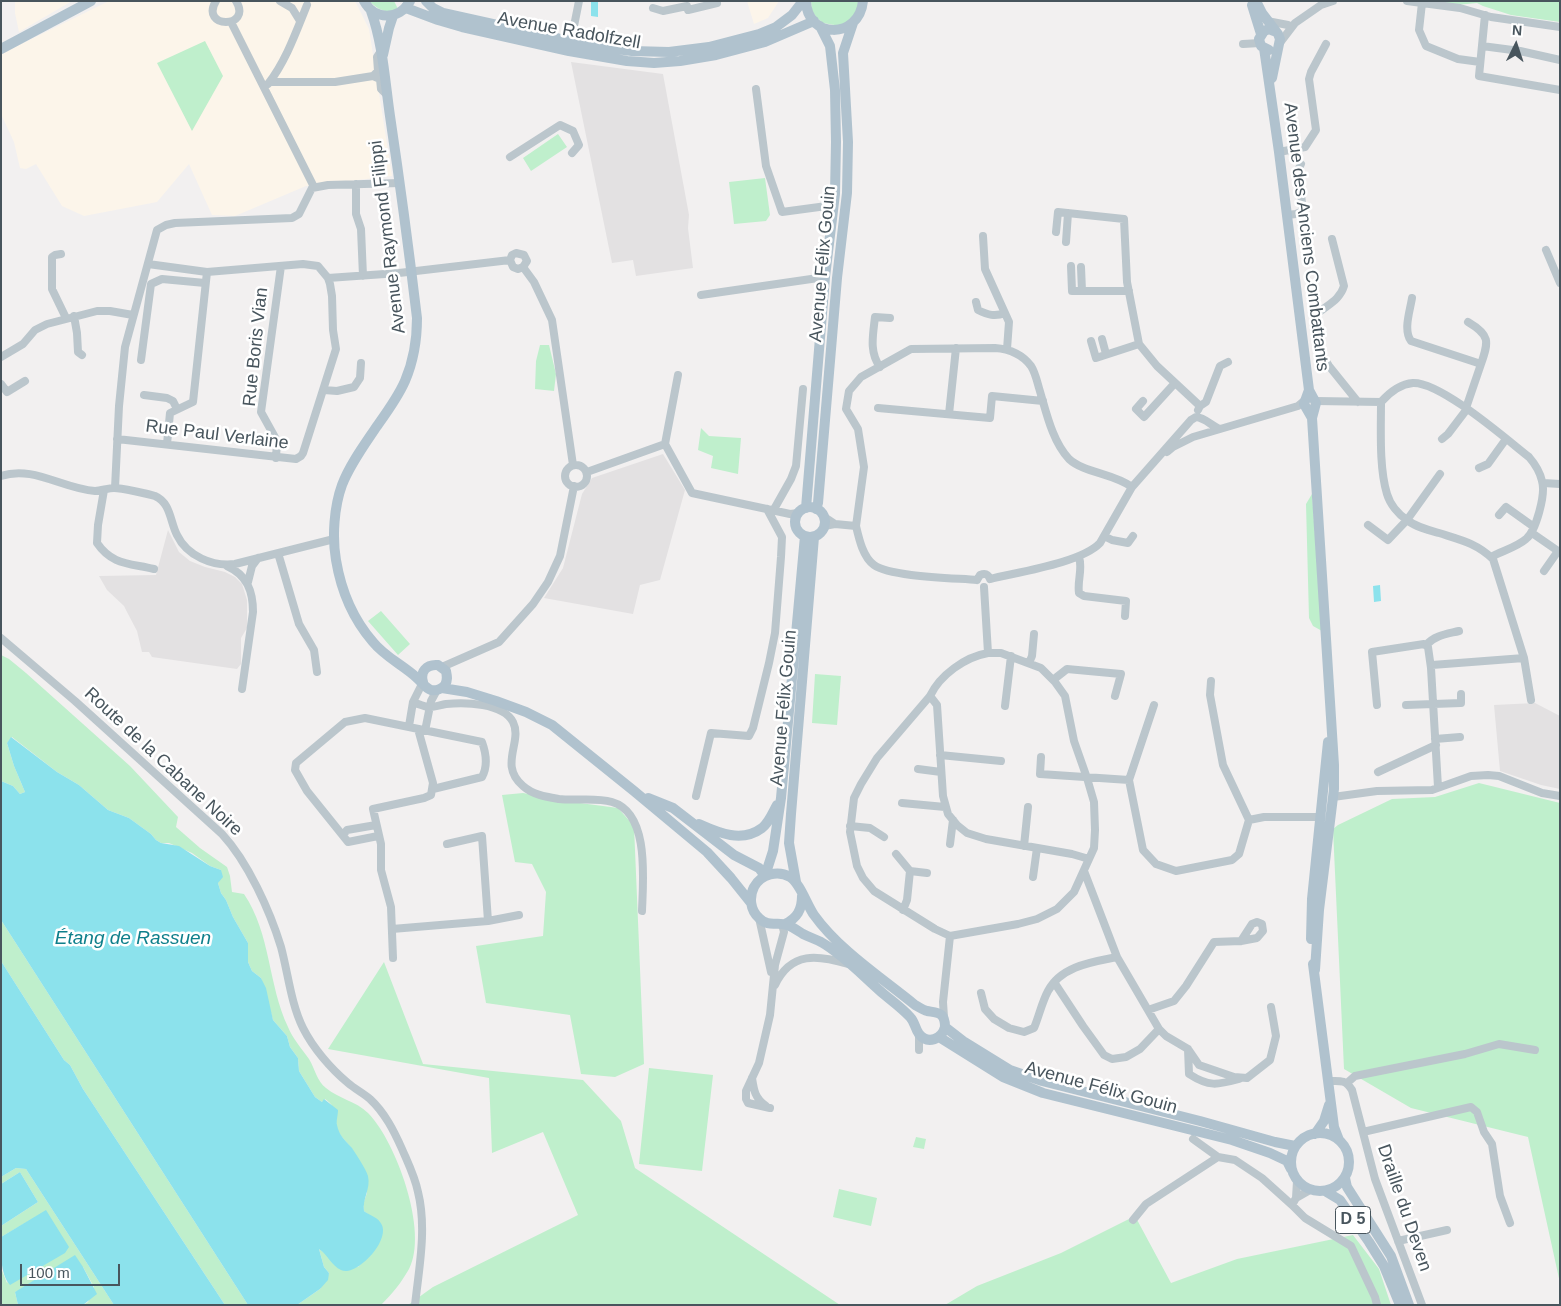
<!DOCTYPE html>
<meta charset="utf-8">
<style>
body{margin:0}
#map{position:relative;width:1561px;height:1306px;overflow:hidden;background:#f2f0f0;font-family:Arial,sans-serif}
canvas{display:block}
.frame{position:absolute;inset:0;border:2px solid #48555d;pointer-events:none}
.north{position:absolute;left:1491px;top:20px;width:50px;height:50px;-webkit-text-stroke:4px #fff;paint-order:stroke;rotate:4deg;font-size:14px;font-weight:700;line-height:20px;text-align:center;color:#48555d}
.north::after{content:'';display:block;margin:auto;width:18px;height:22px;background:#48555d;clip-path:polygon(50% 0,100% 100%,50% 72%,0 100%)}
.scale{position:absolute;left:20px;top:1264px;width:100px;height:22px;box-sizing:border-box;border:2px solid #48555d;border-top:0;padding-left:6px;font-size:15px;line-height:18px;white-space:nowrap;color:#48555d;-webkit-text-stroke:4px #fff;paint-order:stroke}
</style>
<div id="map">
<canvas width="1561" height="1306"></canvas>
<div class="frame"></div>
<div class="north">N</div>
<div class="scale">100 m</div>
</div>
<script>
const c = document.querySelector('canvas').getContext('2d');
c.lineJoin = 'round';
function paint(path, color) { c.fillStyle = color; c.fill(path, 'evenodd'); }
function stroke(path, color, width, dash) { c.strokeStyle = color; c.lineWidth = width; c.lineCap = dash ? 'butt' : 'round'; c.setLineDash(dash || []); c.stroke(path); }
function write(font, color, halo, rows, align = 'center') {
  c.font = font + ' Arial,sans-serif'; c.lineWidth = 5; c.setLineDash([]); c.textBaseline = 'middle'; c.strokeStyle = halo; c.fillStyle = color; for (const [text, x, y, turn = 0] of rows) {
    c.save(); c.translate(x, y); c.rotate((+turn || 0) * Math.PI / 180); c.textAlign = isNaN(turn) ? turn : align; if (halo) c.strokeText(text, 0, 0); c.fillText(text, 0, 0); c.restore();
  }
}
paint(new Path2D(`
 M15 1H72L19 32 15 13Z
 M109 1H355L369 29 392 176 306 186 235 216 212 215 189 164 157 202 84 216 62 206 36 164 26 169 20 168 14 142 1 114V54Z
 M747 1H779L768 18 754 24Z`), '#fcf5ea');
paint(new Path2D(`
 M571 62 663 74 689 215 688 228 693 268 636 276 633 260 612 263Z
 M663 454 685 490 660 580 640 585 633 614 544 598 563 568 582 494 592 478Z
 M168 530 179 552 190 561 205 567 225 572 235 577 242 584 247 600V628L241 638V664L237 669 152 657 149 652H142L137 631 127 612 124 606 107 590 99 576 156 575Z
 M1535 703 1560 716V789L1541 785 1500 771 1494 705Z`), '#e3e1e2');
paint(new Path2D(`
 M369 1H394L398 9C385 14 379 10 369 1Z
 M811 1H860L854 18 840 26 823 23 817 18 812 11Z
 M1431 1H1560V22L1511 15 1483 6 1477 3 1457 5Z
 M205 41 223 76 192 131 157 63Z
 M558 134 567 147 531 171 523 158Z
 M765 178 770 215 766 221 734 224 729 182Z
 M540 345H549L556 374 554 391 535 389 536 361Z
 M701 428 709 436 741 438 738 474 711 468 713 456 698 450Z
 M1312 494 1322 631 1313 626 1309 618 1306 504Z
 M381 611 410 644 398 655 368 621Z
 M1 655 9 659 26 673 130 766 178 817 176 827 200 848 227 867 230 876 232 892 244 894C271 934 268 985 288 1027 293 1039 302 1049 309 1059 315 1069 317 1081 326 1088 339 1099 356 1101 368 1113 396 1141 429 1232 409 1269 401 1283 393 1293 381 1305H297L320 1289 329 1273 324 1267 319 1249 326 1254 336 1266 358 1267 365 1259 369 1215 364 1211 363 1204 367 1193C363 1181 358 1157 351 1148 348 1143 343 1139 339 1133 333 1120 339 1108 325 1099L322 1102 315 1097 299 1071 298 1058 290 1047 287 1036 273 1020 261 978 252 971 248 962V943L233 917 226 900 221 893 218 883 221 870 210 866 192 853 169 843H161L156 840 151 834 129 818 108 810 79 785 57 772 12 737 7 743 14 766 25 792 20 794 13 786 1 781Z
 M815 674 841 676 837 725 812 723Z
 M1479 783 1560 803V1283L1528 1137 1411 1108 1344 1069 1333 829 1338 825 1392 799 1435 797Z
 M523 793 580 803 618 808 634 826 644 1064 615 1077 581 1074 570 1015 486 1003 476 946 543 936 546 892 532 864 515 862 502 795Z
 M1 920 248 1305H225L83 1089 70 1065 64 1060 1 961Z
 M384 962 423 1064 583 1080 621 1121 635 1168 840 1305H408L433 1287 578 1215 543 1132 492 1153 489 1078 328 1049Z
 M649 1068 713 1075 702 1171 639 1164Z
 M916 1137 926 1139 924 1149 913 1147Z
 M16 1168 26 1169 114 1305H83L88 1302 94 1287 83 1267 15 1292 18 1305H1V1268L7 1283 46 1211 1 1237V1226L38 1202 20 1172 1 1184V1177Z
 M839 1189 877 1198 871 1226 833 1217Z
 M1135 1216 1171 1283 1237 1259 1353 1235 1379 1269 1391 1305H945L977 1286 1061 1253Z`), '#bfefcc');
paint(new Path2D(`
 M591 1H598V17L591 16Z
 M1380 585 1381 601 1374 602 1373 586Z
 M11 737 57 772 79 785 108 810 129 818 151 834 156 840 161 843 179 846 210 866 221 870 223 877 218 883 221 893 226 900 233 917 248 943V962L252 971 261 978 266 988 273 1020 287 1036 290 1047 298 1058 299 1071 315 1097 322 1102 324 1099 338 1110C338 1115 336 1121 337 1125 339 1136 346 1141 352 1148 356 1154 366 1169 368 1176 371 1189 362 1199 364 1211 369 1215 377 1217 380 1222 394 1238 356 1278 341 1270 332 1266 327 1254 319 1249L324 1267 329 1273 328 1280 320 1289 297 1305H248L1 920V781L13 786 20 794 25 792 14 766 7 743Z
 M1 961 64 1060 70 1065 83 1089 225 1305H114L26 1169 16 1168 1 1177Z
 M20 1172 38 1202 1 1226V1184Z
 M46 1210 69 1247 65 1253 10 1285C0 1274 1 1252 1 1237Z
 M75 1255 83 1267 97 1294 83 1305H18L15 1292Z`), '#8ce2ec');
stroke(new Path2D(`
 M216 1C199 29 253 29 236 1
 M280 1 292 8 300 21
 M1407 1 1460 8 1491 17 1560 27
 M1422 3 1419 30 1426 46 1458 59 1480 62
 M687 6 688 10 717 3 716 1
 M653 8 663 11 687 6
 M1485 15 1479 76 1560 90
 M1267 21 1288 25
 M231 22 314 187
 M571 41 579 1
 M1243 44 1260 43
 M1279 44 1295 23 1321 5 1333 1
 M1482 46 1520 51 1560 60
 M381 51 377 57 378 71 373 76 380 79 381 89 387 95
 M270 82H335L373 76
 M268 84C286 61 296 32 307 5
 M756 89 766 166 782 212 834 205
 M1279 152 1305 147 1316 130 1309 79 1311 72 1326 44
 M510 157 560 125 573 131 579 145 572 153
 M356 184V214L361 229 363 276
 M1287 215 1296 214 1303 211 1298 170 1301 164
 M1056 232 1058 212 1124 219 1127 282 1139 344 1157 366 1200 406
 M983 236 985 269 1009 322 1007 349
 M1332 239 1344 286C1340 300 1327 305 1317 314L1315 320 1320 352 1329 366 1358 402
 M1066 242 1068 213
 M1546 250 1560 283
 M61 254 55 255 52 257V289L66 318
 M510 260 512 255 516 253 524 255 527 261 523 267
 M510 260 513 267 518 269 523 267
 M1071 266 1072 291H1129
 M523 267 534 282 552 320 573 465
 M1081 267 1082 291
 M328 278 399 273 510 260
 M701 295 825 277
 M1412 298C1410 311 1403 330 1411 341L1481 364 1466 408
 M976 302 978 310C988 315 995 317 1005 313
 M74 316 77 333 78 352 82 355
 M1468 322C1490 335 1489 341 1481 364
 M1102 339 1106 354
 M1091 341 1096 358 1139 344
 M1 357 23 344 35 330 47 324 97 311H110L133 315
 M141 360 151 284 162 279 205 283
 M880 367C869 352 873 335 875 317L890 318
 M1 384 7 392 25 381
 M324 390 337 391 354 387 360 378 361 363
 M144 395 167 398 173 401 177 409
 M1143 401 1136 409 1144 417 1175 383
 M1316 401 1381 402
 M1381 402C1381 430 1379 468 1387 494 1390 504 1398 514 1407 520 1416 527 1428 530 1439 533 1461 540 1476 543 1493 559L1524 658 1531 700
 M1381 402C1389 393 1400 384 1413 383 1441 382 1506 439 1529 457 1535 464 1540 472 1542 481 1546 494 1536 531 1526 539 1517 547 1502 551 1491 557
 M878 408 990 418 992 396 1043 401
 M1198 410 1200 406 1206 402 1220 366 1228 362
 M949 414 956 348
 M117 439 296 459 301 456 303 453 336 349 333 330 332 296 330 284 328 278 318 266 303 264 207 272 148 264
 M1442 439 1448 434 1467 409
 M167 444 170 413 193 402 207 272
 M665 444 678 375
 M1167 452 1173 447 1193 437 1298 406 1305 400
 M276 458 277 441 261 412 281 266
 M565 476a11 11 0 1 1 22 0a11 11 0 1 1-22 0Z
 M1479 468 1488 464 1506 439
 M587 472 665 444 692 493 790 514 798 513
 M1 476C33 465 63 489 95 491 101 491 108 488 114 488 121 488 149 494 155 496 171 503 170 522 177 535 187 556 213 567 235 564L334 539
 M1543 483 1560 484
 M115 488 119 406 125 347 157 230 166 225 175 223 292 218 299 214 312 188 328 185 400 183
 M104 490 98 525 97 543C112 565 129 563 154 569
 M773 511 791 479 796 466 803 389
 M1499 515 1506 507 1534 527
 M823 516 835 524
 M1368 525 1388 540 1407 520 1440 474
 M824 526 835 524 856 526C859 539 863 557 874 565 891 577 954 578 977 580
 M856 526 864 467 858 429 846 409 849 391 861 377 911 349 995 348C1009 349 1022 354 1031 366 1035 372 1037 381 1039 388 1046 411 1052 441 1069 459 1084 473 1113 473 1132 487
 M1532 533 1558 551 1544 571
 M1104 536 1112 540 1128 543 1133 536
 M278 553 299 624 314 650 317 672
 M1079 557C1083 569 1077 581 1079 593L1084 596 1126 601 1125 616
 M227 566C247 575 253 591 253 612L242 689
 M990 579C1018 572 1081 563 1100 543L1132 487 1191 420 1196 417C1206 418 1211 426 1220 429
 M977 580 980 575C985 573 988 574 990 579
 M248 582 252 566 258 558
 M984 587 988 653
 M1 638 75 701 222 834C248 862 270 911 281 947 288 973 291 1004 303 1028 313 1048 331 1069 348 1083 355 1089 363 1093 370 1099 385 1113 394 1131 402 1149 408 1163 415 1177 418 1192 427 1228 419 1268 415 1305
 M1426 645C1435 635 1447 634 1459 631
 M988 653H1001L1041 668 1055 682 1065 696 1074 741 1087 778 1094 802 1095 830 1094 848 1074 892 1057 909 1037 919 1018 924 950 936 935 929 874 891 863 878 857 866 850 832 854 798 861 784 877 758 930 696C940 675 965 657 988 653Z
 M1029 663 1032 656 1034 634
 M442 667 499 642 533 604 548 582 560 556 574 486
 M1053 680 1067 669 1121 674 1115 696
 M1211 681 1210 695 1223 765 1249 820
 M930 696 937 705 943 796 948 814 957 825 967 833 986 839 1072 854 1089 859
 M413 702C418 704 423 706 428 707 433 708 440 705 446 704 465 702 503 703 513 722 523 742 498 765 523 786 533 795 547 797 559 799 576 801 595 797 612 802 650 813 643 880 642 911
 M1154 705 1129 780 1143 850 1156 864 1176 871 1232 860 1239 854 1249 820 1264 817H1320
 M1377 705 1372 652 1424 644 1428 647 1431 668
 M1406 705 1461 703V694
 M1005 706 1011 656
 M409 726 413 702 423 682
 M425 731 431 701 437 690
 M1435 739 1460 737
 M940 755 1001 761
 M1041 757 1040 774 1129 780
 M918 769 941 772
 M1378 772 1436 745
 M1438 787 1431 668 1432 665 1524 658
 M696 796 711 733 749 736 753 728 769 663 775 633 781 557 782 537 767 509
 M1333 797 1377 791 1432 790 1471 776 1488 775 1499 776 1542 793 1560 796
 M902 803 945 807
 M850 826 870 828 884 837
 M343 835 347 830 376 825
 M378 836 348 842 307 791 295 770 296 763 345 722 365 718 482 742C486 753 488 766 482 777L433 789
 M447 844 482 836 488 921
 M950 844 953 820
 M1024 846 1028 807
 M896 854 910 871
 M1084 871 1117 957 1159 1029 1166 1036 1188 1049 1199 1065 1234 1077 1247 1078 1270 1060 1276 1036 1271 1007
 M1033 877 1037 848
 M903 910 907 900 910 871 927 873
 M759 918 771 972
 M392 929 488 921 519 915
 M393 958 391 907 381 870V844L373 809 424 798 431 795 433 783 418 729
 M1054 982 1083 1026 1104 1055 1112 1059 1126 1057 1140 1049 1159 1029
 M775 985C791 951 818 955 848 964
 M981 993 985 1009 994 1019 1009 1028 1024 1032 1034 1028C1039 1016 1042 1002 1048 991 1061 966 1092 962 1117 957
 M1148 1010 1174 1001 1186 986 1214 942 1241 941 1257 938 1263 931 1262 924 1257 922 1252 924 1241 941
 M944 1017 943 1002 950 936
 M1188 1049 1189 1074C1209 1087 1217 1085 1239 1079
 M919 1050V1034
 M752 1078C754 1091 755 1098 766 1106
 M1328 1081C1340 1081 1345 1079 1352 1090L1375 1179 1422 1305
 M1347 1083 1355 1076 1465 1054 1499 1044 1535 1050
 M770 1108 748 1103 746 1099V1091L759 1063 770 1015 775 965 784 932 782 924
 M1363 1132 1471 1107 1477 1112 1484 1132 1492 1144 1500 1196 1510 1223
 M1193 1139 1218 1157 1235 1160 1262 1178 1292 1205
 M1297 1181 1296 1198 1292 1205 1305 1218 1351 1246 1375 1297 1377 1305
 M1296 1198 1310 1190
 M1133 1220 1146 1204 1218 1157
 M1398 1241 1447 1230`), '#bbc6cc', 8);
stroke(new Path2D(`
 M364 1C374 20 399 21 410 1
 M426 1 433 8 443 13 592 46 632 51 669 52 709 47 759 34 776 27 792 15 803 1
 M806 1C807 39 859 40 863 1
 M1256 1 1262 13 1278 34 1280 39 1272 78
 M1252 5 1261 34
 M406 8 438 20 462 27 569 51 627 61 654 63 680 61 716 55 765 42 814 21
 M371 11C383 44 385 82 390 116 400 183 409 251 417 318 417 340 414 360 405 381 398 397 387 412 377 426 365 444 350 464 342 485 334 507 332 537 336 560 341 590 353 619 373 642 385 657 403 665 417 678 422 682 425 688 431 690 436 691 442 689 445 685 448 680 447 676 446 671L438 665C426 664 420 672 423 682
 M1264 48 1279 152 1309 390 1316 403 1312 418 1334 765V789L1319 910 1315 970
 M1 49 91 1
 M1269 50 1261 46 1259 39 1264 31 1269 29 1274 31
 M383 55 389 28 393 16
 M1309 390 1304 404 1312 418
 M795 522a15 15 0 1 1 30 0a15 15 0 1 1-30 0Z
 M806 508 825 277 835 194 836 142 835 90 830 46 820 26
 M816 509 818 503 837 278 847 193 848 142 843 53 853 23
 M442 688 467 692 496 701 526 712 552 725 634 791 707 852 731 878 751 903
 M648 798 673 808 734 855 759 868 765 876
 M699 824C719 833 742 843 762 828 769 823 773 812 777 805
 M765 876 773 851 781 798 805 536
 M796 882 789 843 791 814 814 537
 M785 924C797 918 802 910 802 896
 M1311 939 1312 899 1328 742
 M1313 964 1334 1127 1339 1140
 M945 1027C942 1039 928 1045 919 1034 915 1029 915 1022 910 1017 901 1007 889 999 879 990 861 974 842 954 821 942 815 939 809 937 803 934 798 931 793 927 787 925 777 921 769 928 759 918 750 910 749 897 754 887 761 874 778 870 790 877 800 883 807 905 814 915 839 950 882 978 915 1005 919 1007 923 1010 927 1011 938 1013 945 1012 945 1027L963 1041 1010 1070 1042 1081 1200 1121 1275 1142 1295 1146
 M939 1037 1003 1077 1043 1093 1232 1140 1270 1153 1287 1161 1291 1169
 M1291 1162a29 29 0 1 1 58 0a29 29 0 1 1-58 0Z
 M1315 1134 1324 1121 1329 1105
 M1345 1178 1347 1187 1391 1256 1409 1305
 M1325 1191 1340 1200 1369 1242 1384 1266 1400 1305`), '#b0c2ce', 10);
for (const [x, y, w] of [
 [1353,1220,35]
]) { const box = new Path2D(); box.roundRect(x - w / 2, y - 13.5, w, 27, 4); c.fillStyle = '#fff'; c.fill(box); stroke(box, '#48555d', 1); }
write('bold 16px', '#48555d', null, [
 ["D 5",1353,1220]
]);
write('18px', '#48555d', '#fff', [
 ["Avenue Radolfzell",569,31,10],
 ["Avenue Raymond Filippi",388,237,-97],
 ["Avenue des Anciens Combattants",1306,237,83],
 ["Avenue Félix Gouin",823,264,-85],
 ["Rue Boris Vian",256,347,-84],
 ["Rue Paul Verlaine",217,435,7],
 ["Avenue Félix Gouin",784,708,-85],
 ["Route de la Cabane Noire",163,762,43],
 ["Avenue Félix Gouin",1101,1088,15],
 ["Draille du Deven",1404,1208,71]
]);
write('italic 19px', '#0e7f8b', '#fff', [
 ["Étang de Rassuen",133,939]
]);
</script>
